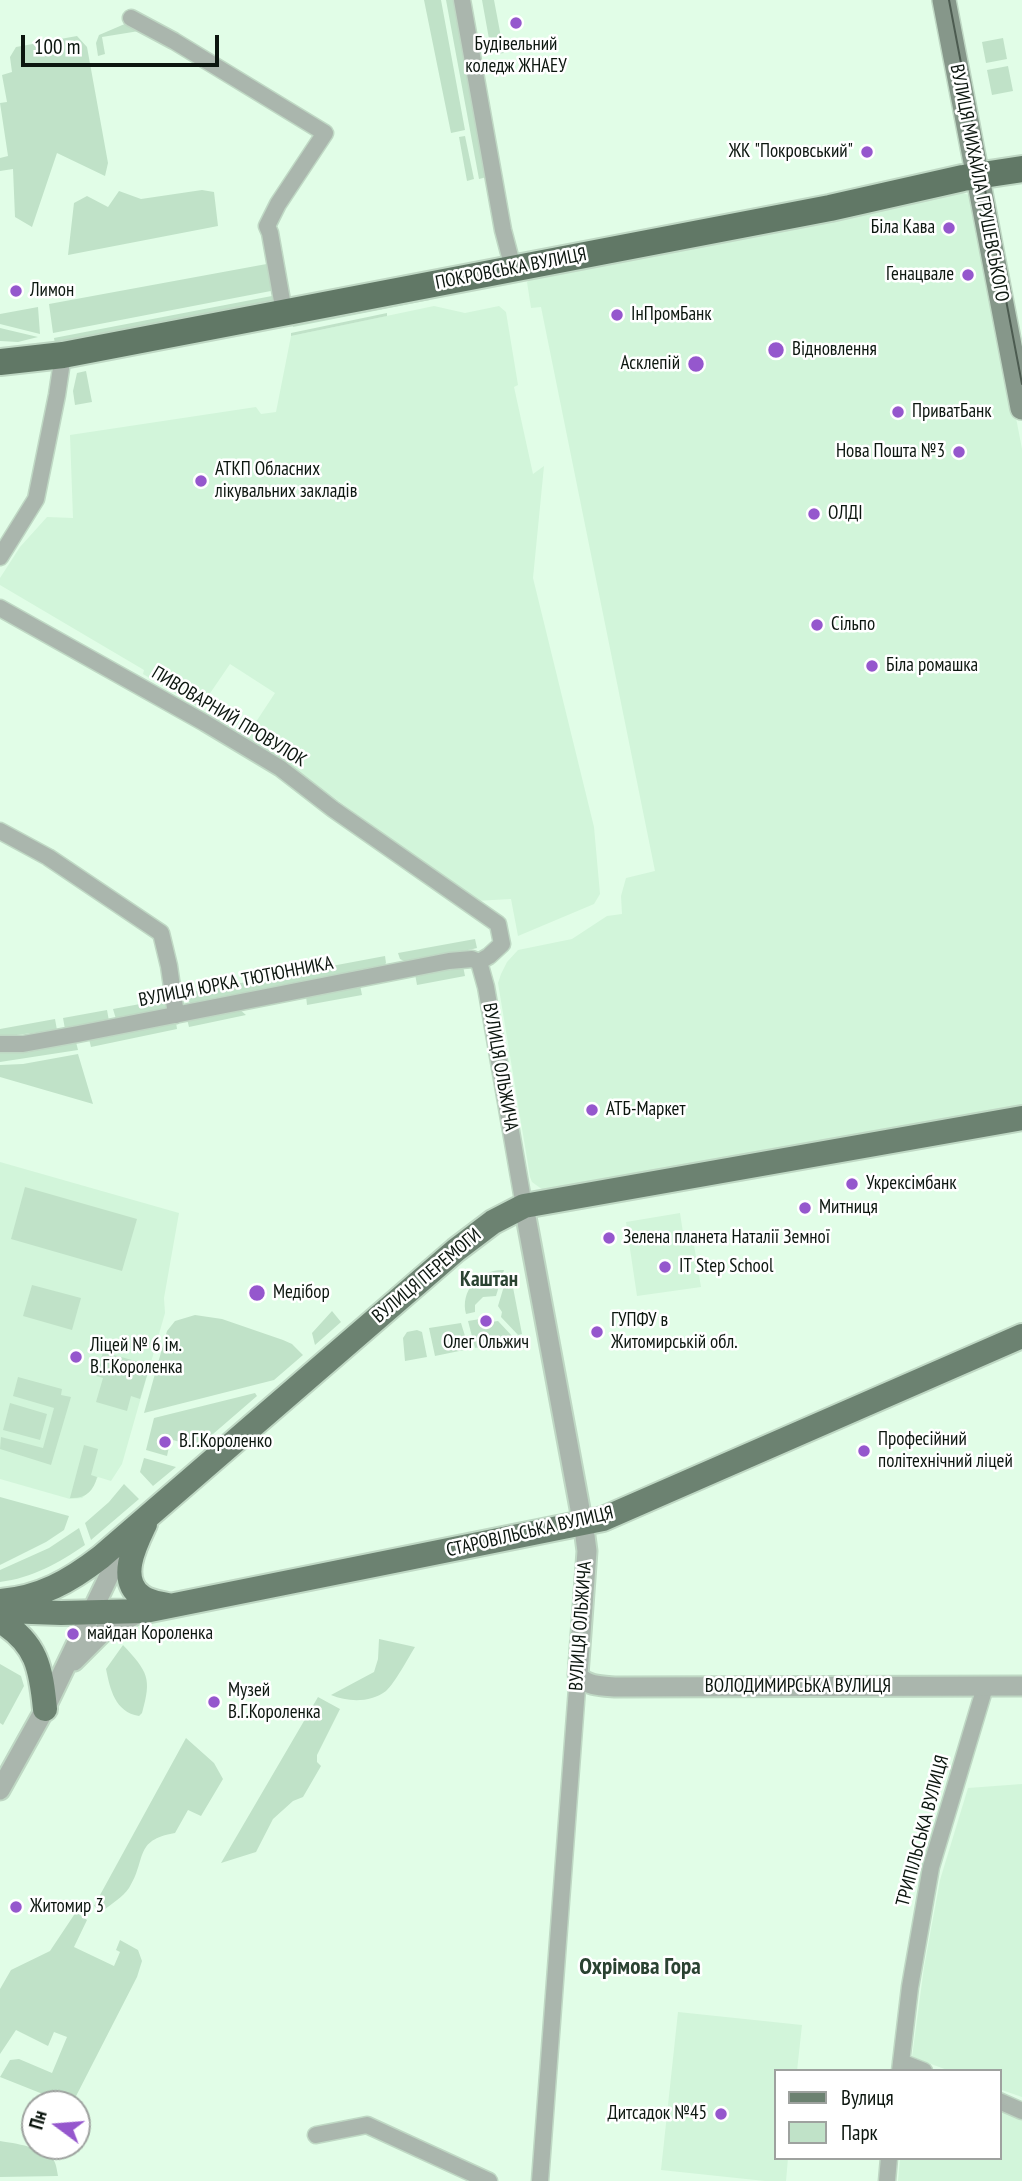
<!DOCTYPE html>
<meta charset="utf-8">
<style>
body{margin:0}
#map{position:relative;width:1022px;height:2181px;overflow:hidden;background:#e1fde7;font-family:"PT Sans Narrow",sans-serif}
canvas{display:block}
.legend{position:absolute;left:774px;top:2069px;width:228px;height:91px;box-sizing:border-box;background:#fff;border:2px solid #9ea29f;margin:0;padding:9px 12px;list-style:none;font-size:21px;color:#0c160f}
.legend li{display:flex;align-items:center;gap:14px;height:35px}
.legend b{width:35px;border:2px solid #9ea29f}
.north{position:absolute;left:21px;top:2090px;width:70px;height:70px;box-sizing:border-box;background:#fff;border:2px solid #9ea29f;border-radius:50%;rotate:286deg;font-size:19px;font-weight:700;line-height:28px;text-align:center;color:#0c160f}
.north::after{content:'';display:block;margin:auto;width:24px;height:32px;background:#9557cd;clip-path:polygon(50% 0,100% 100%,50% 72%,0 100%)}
.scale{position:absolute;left:21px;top:35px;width:198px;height:32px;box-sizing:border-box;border:4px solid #0c160f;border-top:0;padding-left:9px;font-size:21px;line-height:24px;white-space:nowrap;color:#0c160f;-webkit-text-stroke:5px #fff;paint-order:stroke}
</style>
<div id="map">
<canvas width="1022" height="2181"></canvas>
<ul class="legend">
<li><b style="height:9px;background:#6c8271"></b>Вулиця</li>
<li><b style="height:19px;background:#c0e2c8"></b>Парк</li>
</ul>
<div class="north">Пн</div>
<div class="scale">100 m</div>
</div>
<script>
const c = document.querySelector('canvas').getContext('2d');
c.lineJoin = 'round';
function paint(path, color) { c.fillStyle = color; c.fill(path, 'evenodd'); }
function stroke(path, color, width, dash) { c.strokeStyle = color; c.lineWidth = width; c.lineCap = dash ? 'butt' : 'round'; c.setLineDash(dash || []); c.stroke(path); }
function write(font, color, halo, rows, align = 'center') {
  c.font = font + ' "PT Sans Narrow",sans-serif'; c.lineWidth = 5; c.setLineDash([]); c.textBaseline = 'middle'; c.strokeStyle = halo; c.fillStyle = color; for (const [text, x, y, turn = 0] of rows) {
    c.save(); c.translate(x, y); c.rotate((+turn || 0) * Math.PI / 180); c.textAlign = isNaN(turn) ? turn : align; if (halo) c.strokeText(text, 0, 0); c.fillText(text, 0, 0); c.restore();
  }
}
paint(new Path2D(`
 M962 193 970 195 975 204 1022 449V1107L543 1190 532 1182 530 1177 498 983 501 974 507 962 518 950 572 939 607 916 622 914 621 896 626 878 655 871 541 307 531 308 527 282 534 276Z
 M434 306 465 313 499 306 506 312 518 385 514 387 533 474 544 466 533 578 594 827 600 894 594 904 518 936 511 899 475 901 295 769 246 737 275 693 230 664 200 708 143 674 144 670 0 585V578L20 547 47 517 73 518 70 435 256 407 261 414 276 412 291 336Z
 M0 1162 179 1213 164 1298 165 1313 122 1464 111 1481 98 1477 90 1491 82 1498 70 1499 0 1479Z
 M680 1213 685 1246 694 1245 701 1287 637 1296 626 1222Z
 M1022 1784V2097L999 2089V2071H950L912 2057 924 1967 940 1880 968 1788Z
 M678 2012 802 2025 797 2071H775V2158H788L786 2181H765L661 2170Z
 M999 2107 1022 2118V2181H898L900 2158H999Z`), '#d2f5da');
paint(new Path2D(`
 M424 0H441L465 130 451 133Z
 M446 0H453L487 177 479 179Z
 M482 0H494L504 53 497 54 491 50Z
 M127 23 139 31 102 37 105 54 98 56 96 43 99 35Z
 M77 36 87 47 108 163 105 176 57 153 32 227 15 217 13 169 0 171V158L8 156 0 103 7 102 2 75 12 72 10 57 16 47Z
 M1003 38 1007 59 986 63 982 42Z
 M1008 66 1013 91 992 95 987 70Z
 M465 136 474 179 467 181 459 137Z
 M202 190 214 192 218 226 68 255 74 203 87 196 108 207 119 191 141 199Z
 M272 263 276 290 53 333 49 304Z
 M277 295 278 301 55 344 54 338Z
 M429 296 430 300 293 327 292 322Z
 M38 307 40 334 0 324V314Z
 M387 313V316L291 336V333Z
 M0 328 38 337 18 342 0 341Z
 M86 371 92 402 75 405 73 391 77 373Z
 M475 939 477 948 473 949 406 962 400 959 398 953Z
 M385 956 386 963 383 967 192 1005 182 994Z
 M463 966 465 976 417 985 415 974Z
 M360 985 362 995 307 1005 306 996Z
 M167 999 168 1009 116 1019 113 1009Z
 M239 1009 246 1015 189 1027 187 1019Z
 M107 1010 109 1021 65 1029 63 1018Z
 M55 1019 57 1030 0 1037V1029Z
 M176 1022 177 1029 91 1047 89 1039Z
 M76 1042 78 1050 0 1062V1051Z
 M78 1054 93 1104 0 1077V1065L23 1064Z
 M25 1187 137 1219 122 1271 11 1239Z
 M504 1270 496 1296 483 1297 475 1305V1312L466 1314C460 1291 479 1269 504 1270Z
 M507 1276 511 1277 522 1334 518 1335 501 1317 502 1312 498 1306Z
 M32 1285 81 1298 72 1330 23 1316Z
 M332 1311 341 1322 315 1345 312 1333Z
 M195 1315 222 1319 283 1340 292 1344 303 1355 274 1380 144 1413 167 1331 175 1321Z
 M486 1318 491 1322 498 1321 514 1338 513 1341 475 1348 468 1321Z
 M461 1323 469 1349 435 1356 429 1328Z
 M417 1330 422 1332 427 1357 405 1361 403 1338 407 1332Z
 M103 1352 150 1365 140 1399 131 1396 127 1411 96 1402 103 1378 96 1376Z
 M18 1377 62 1389 61 1395 71 1397 51 1465 0 1449 1 1437 43 1448 54 1408 13 1396Z
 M255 1393 257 1396 198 1447 162 1437 160 1445 169 1447 167 1456 146 1450 154 1418Z
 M10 1403 47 1414 40 1440 3 1430Z
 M84 1445 98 1449 91 1475 97 1477C94 1491 85 1499 70 1498Z
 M144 1458 176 1467 153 1486 140 1472Z
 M124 1484 139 1499 91 1540 85 1523 109 1502Z
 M0 1497 69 1516 64 1530 46 1542 0 1565Z
 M79 1528 85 1545C59 1563 32 1578 0 1582V1570L49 1548Z
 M379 1639 415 1647C408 1658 395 1683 386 1691 370 1703 348 1702 331 1695L374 1672 378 1659Z
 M123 1645C148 1672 152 1678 142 1713L139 1716C115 1712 110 1689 106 1669Z
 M0 1664 21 1676 24 1686 3 1725 0 1723Z
 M318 1697 340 1709 317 1755V1762L321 1766 303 1797 293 1801 273 1819 256 1852 221 1863Z
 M186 1738 214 1763 223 1779 201 1816 188 1810 175 1833C133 1840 147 1860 129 1888 123 1897 111 1904 103 1911L94 1906Z
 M76 1912 87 1920 74 1947 114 1966 120 1952 116 1950 120 1940 138 1950 142 1961 137 1977 72 2104H68L0 2077 10 2060 19 2059 52 2073 67 2037 54 2032 48 2046 16 2030 0 2054V1989L11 1970 50 1951Z
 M0 2141C13 2143 46 2148 53 2159 56 2163 57 2170 58 2176L0 2177Z`), '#c0e2c8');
const minor = new Path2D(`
 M462 0 503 230 513 268
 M131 18 174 41 325 133 278 204 267 226 270 233 284 312
 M0 557 36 499 57 395 63 355
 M0 608 205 723 280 768 333 809 498 924 502 944 489 956 479 962
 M0 831 48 857 161 933 169 966 176 1015
 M479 962 486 987 524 1206
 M0 1044H23L78 1034 449 961 472 959 479 962
 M901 2062 924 2071
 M900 2071 910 1987 931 1867 985 1687
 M999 2101 1022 2111
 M316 2135 367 2125 489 2181
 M540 2181 578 1675
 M887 2181 889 2158`);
const tertiary = new Path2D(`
 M524 1206 585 1536 587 1551 578 1675C587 1687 603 1686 617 1687L1022 1686
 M74 1661 105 1630 139 1613
 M0 1790 45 1709 118 1557 130 1539`);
const secondary = new Path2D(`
 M944 0 1022 408`);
const primary = new Path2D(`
 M145 1524C136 1543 117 1579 141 1596 148 1602 159 1603 167 1605
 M0 1601C40 1598 70 1581 101 1557L456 1250 493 1222 524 1206 1022 1118
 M4 1611 61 1613 145 1611 603 1519 1022 1336
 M0 1621C37 1643 41 1669 45 1709`);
const trunk = new Path2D(`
 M0 362 63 355 830 208 963 178 1022 169`);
stroke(minor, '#bfd8c4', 19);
stroke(tertiary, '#bfd8c4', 23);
stroke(secondary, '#bfd8c4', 26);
stroke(primary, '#bfd8c4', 28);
stroke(trunk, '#bfd8c4', 30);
stroke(minor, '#aab6ad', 16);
stroke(tertiary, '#aab6ad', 19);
stroke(secondary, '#86978a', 23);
stroke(primary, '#6c8271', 24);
stroke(trunk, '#617866', 26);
stroke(new Path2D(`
 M949 0 1022 384`), '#4c5b50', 2);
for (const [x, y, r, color] of [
 [516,23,7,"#9557cd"],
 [867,152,7,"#9557cd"],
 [949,228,7,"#9557cd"],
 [968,275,7,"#9557cd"],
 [16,291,7,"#9557cd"],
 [617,315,7,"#9557cd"],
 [776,350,9,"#9557cd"],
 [696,364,9,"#9557cd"],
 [898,412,7,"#9557cd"],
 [959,452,7,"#9557cd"],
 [201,481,7,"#9557cd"],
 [814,514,7,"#9557cd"],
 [817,625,7,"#9557cd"],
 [872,666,7,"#9557cd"],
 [592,1110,7,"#9557cd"],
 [852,1184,7,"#9557cd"],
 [805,1208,7,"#9557cd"],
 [609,1238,7,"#9557cd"],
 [665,1267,7,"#9557cd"],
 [257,1293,9,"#9557cd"],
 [486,1321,7,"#9557cd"],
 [597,1332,7,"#9557cd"],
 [76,1357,7,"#9557cd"],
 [165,1442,7,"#9557cd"],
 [864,1451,7,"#9557cd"],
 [73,1634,7,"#9557cd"],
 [214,1702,7,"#9557cd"],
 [16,1907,7,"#9557cd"],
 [721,2114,7,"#9557cd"]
]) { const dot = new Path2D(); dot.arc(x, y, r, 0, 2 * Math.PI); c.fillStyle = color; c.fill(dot); stroke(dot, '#fff', 2.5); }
write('19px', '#0c160f', '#fff', [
 ["Будівельний",516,45,"center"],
 ["коледж ЖНАЕУ",516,67,"center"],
 ["ЖК \"Покровський\"",853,152,"right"],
 ["Біла Кава",935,228,"right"],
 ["Генацвале",954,275,"right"],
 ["Лимон",30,291],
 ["ІнПромБанк",631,315],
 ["Відновлення",792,350],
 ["Асклепій",680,364,"right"],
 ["ПриватБанк",912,412],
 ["Нова Пошта №3",945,452,"right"],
 ["АТКП Обласних",215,470],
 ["лікувальних закладів",215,492],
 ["ОЛДІ",828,514],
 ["Сільпо",831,625],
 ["Біла ромашка",886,666],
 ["АТБ-Маркет",606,1110],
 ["Укрексімбанк",866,1184],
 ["Митниця",819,1208],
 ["Зелена планета Наталії Земної",623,1238],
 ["IT Step School",679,1267],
 ["Медібор",273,1293],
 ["ГУПФУ в",611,1321],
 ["Житомирській обл.",611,1343],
 ["Олег Ольжич",486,1343,"center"],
 ["Ліцей № 6 ім.",90,1346],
 ["В.Г.Короленка",90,1368],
 ["Професійний",878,1440],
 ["політехнічний ліцей",878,1462],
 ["В.Г.Короленко",179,1442],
 ["майдан Короленка",87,1634],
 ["Музей",228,1691],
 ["В.Г.Короленка",228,1713],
 ["Житомир 3",30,1907],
 ["Дитсадок №45",707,2114,"right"]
], 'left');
write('19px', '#0c160f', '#fff', [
 ["ВУЛИЦЯ МИХАЙЛА ГРУШЕВСЬКОГО",979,183,79],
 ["ПОКРОВСЬКА ВУЛИЦЯ",511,269,-11],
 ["ПИВОВАРНИЙ ПРОВУЛОК",229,717,31],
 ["ВУЛИЦЯ ЮРКА ТЮТЮННИКА",236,982,-11],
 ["ВУЛИЦЯ ОЛЬЖИЧА",500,1067,80],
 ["ВУЛИЦЯ ПЕРЕМОГИ",427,1276,-40],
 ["СТАРОВІЛЬСЬКА ВУЛИЦЯ",530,1532,-13],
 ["ВУЛИЦЯ ОЛЬЖИЧА",581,1626,-86],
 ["ВОЛОДИМИРСЬКА ВУЛИЦЯ",798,1687],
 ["ТРИПІЛЬСЬКА ВУЛИЦЯ",923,1831,-75]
]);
write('bold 21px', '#2a4231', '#fff', [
 ["Каштан",489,1280]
]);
write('bold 23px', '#2a4231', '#fff', [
 ["Охрімова Гора",640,1967]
]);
</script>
